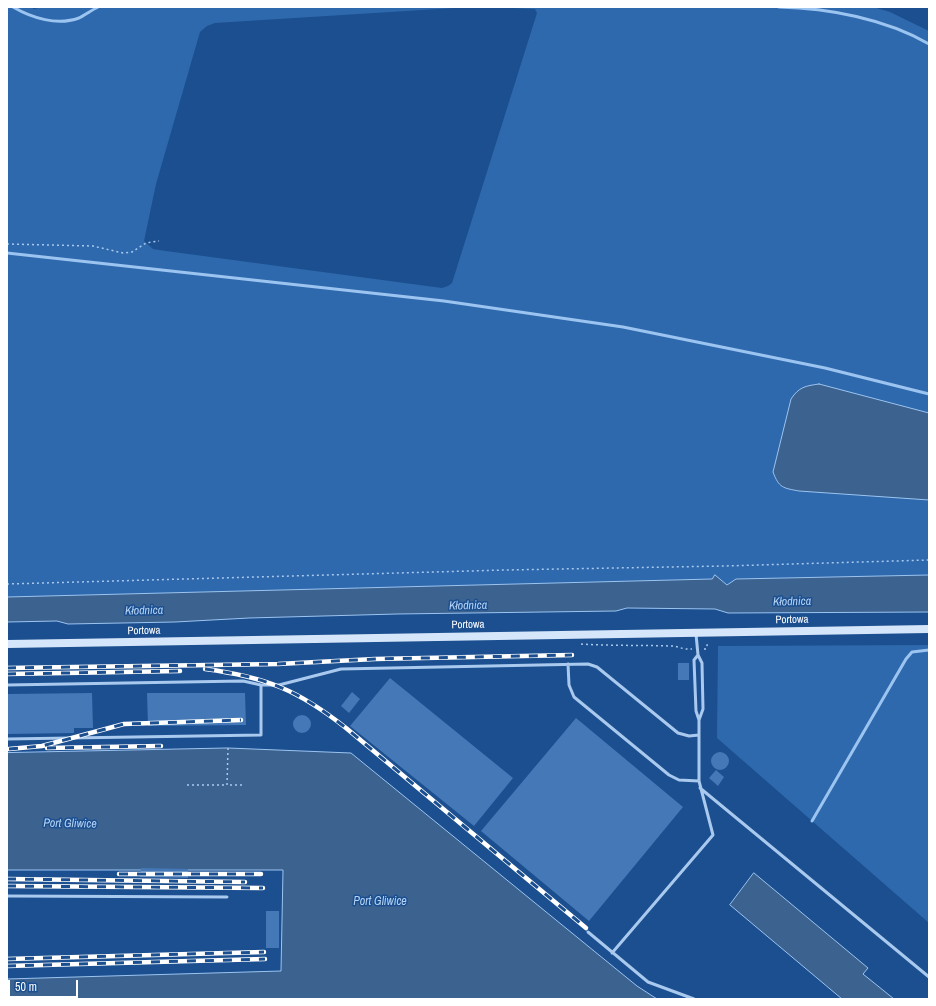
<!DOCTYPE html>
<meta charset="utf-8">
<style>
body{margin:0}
#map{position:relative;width:936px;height:1006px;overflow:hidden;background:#1b4f8f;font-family:"Archivo Narrow",sans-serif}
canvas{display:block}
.frame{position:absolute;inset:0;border:8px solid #fff;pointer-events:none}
.scale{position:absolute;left:8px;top:980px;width:70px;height:18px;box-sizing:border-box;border:2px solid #fff;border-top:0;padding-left:5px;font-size:12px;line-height:14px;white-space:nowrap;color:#fff;-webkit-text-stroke:3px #1b4f8f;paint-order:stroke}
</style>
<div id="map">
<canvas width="936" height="1006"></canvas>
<div class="frame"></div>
<div class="scale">50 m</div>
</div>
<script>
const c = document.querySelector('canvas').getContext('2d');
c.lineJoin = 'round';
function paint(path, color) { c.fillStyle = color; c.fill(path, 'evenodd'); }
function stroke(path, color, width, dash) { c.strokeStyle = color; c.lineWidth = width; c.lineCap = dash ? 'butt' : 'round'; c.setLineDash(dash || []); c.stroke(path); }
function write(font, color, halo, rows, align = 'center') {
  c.font = font + ' "Archivo Narrow",sans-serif'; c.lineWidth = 3; c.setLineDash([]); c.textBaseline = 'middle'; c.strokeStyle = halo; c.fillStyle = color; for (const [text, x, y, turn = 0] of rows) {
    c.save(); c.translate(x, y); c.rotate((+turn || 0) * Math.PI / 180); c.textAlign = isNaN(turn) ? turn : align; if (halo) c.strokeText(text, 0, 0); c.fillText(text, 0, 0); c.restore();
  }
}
paint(new Path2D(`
 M7 7H31L34 9 42 7H470L215 23 207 26 200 32 156 184 144 241 153 249 166 251 442 288 448 286 452 283 537 13 535 9 490 7H873L890 12 929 31V575L736 579 727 585 715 576 712 579 7 597Z
 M929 645V923L717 738 718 646Z`), '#2e69ad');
const water = new Path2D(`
 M819 384 929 413V500L799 491C783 488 779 488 773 472L791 399C799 387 805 386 819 384Z
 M715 575 727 585 736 579 929 575V612L728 613 715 609 627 608 616 611 397 614 249 618 175 622 68 624 57 621 7 622V597L712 579Z
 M228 748 351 753 637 986 657 999H7V979L281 971 283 870H7V753Z
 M754 873 868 968 863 974 894 999H842L730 905Z`);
paint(water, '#3c6290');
stroke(water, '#9cc4f0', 1);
stroke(new Path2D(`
 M13 7C32 18 57 26 79 18 85 15 92 10 98 7
 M779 7C828 8 886 19 929 44
 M7 253 444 301 623 327 825 368 929 394
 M812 821 906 659 912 652 929 650`), '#9cc4f0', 3);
paint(new Path2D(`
 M678 663H689V680H678Z
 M390 678 513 778 474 826 350 726Z
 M352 692 360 699 349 713 341 706Z
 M92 693 93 728H74V733L7 734V694Z
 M147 693H245L246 725 148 726Z
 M293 724a9 9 0 1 1 18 0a9 9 0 1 1-18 0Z
 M576 718 683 807 589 921 481 831Z
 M711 761a9 9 0 1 1 18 0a9 9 0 1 1-18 0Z
 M716 770 724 777 718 786 709 778Z
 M141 868 188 869V878L140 877Z
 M266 911H279V948H266Z`), '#4478b7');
stroke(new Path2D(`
 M7 244 93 246 123 253 132 252 146 243 159 241
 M7 584 505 570 724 566 929 560
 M581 644C611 646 641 645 671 646 678 646 683 650 692 649
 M704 649H706L708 642
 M228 748 227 785H245
 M187 785H227`), '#a9c9ee', 1.5, [2, 3]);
stroke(new Path2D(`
 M696 634 698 655 702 663 703 709 699 720
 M568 664 569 685 574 697 669 775 679 780 699 781
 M7 685 243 681 261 685V735L7 739
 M261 685H279L341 669 588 664 597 667 678 733 689 736 699 735
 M700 788 929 977
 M7 896 227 897
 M588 932 648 982 694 999
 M612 953 713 835 699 781V720L696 711 694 660 698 655`), '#a9c9ee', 3);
stroke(new Path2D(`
 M7 644 929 629`), '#d6e6fa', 8);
const rail = new Path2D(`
 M7 668 278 664 375 659 572 655
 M205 669C266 677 298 690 346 728L586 928
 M7 674 180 671
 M47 748 161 746
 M9 749 42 746 124 724 241 720
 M119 874H261
 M7 879 245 882
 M7 886 263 888
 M7 959 264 952
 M7 966 265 959`);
stroke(rail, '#fff', 4.5);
stroke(rail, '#1b4f8f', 3, [9]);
write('11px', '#fff', '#1b4f8f', [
 ["Portowa",792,620,-1],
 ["Portowa",468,625,-1],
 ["Portowa",144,631,-1]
]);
write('italic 12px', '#b5d3f5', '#1b4f8f', [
 ["Kłodnica",792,602,-1],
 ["Kłodnica",468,606,-1],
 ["Kłodnica",144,611,-1],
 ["Port Gliwice",70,824,1],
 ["Port Gliwice",380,902]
]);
</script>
